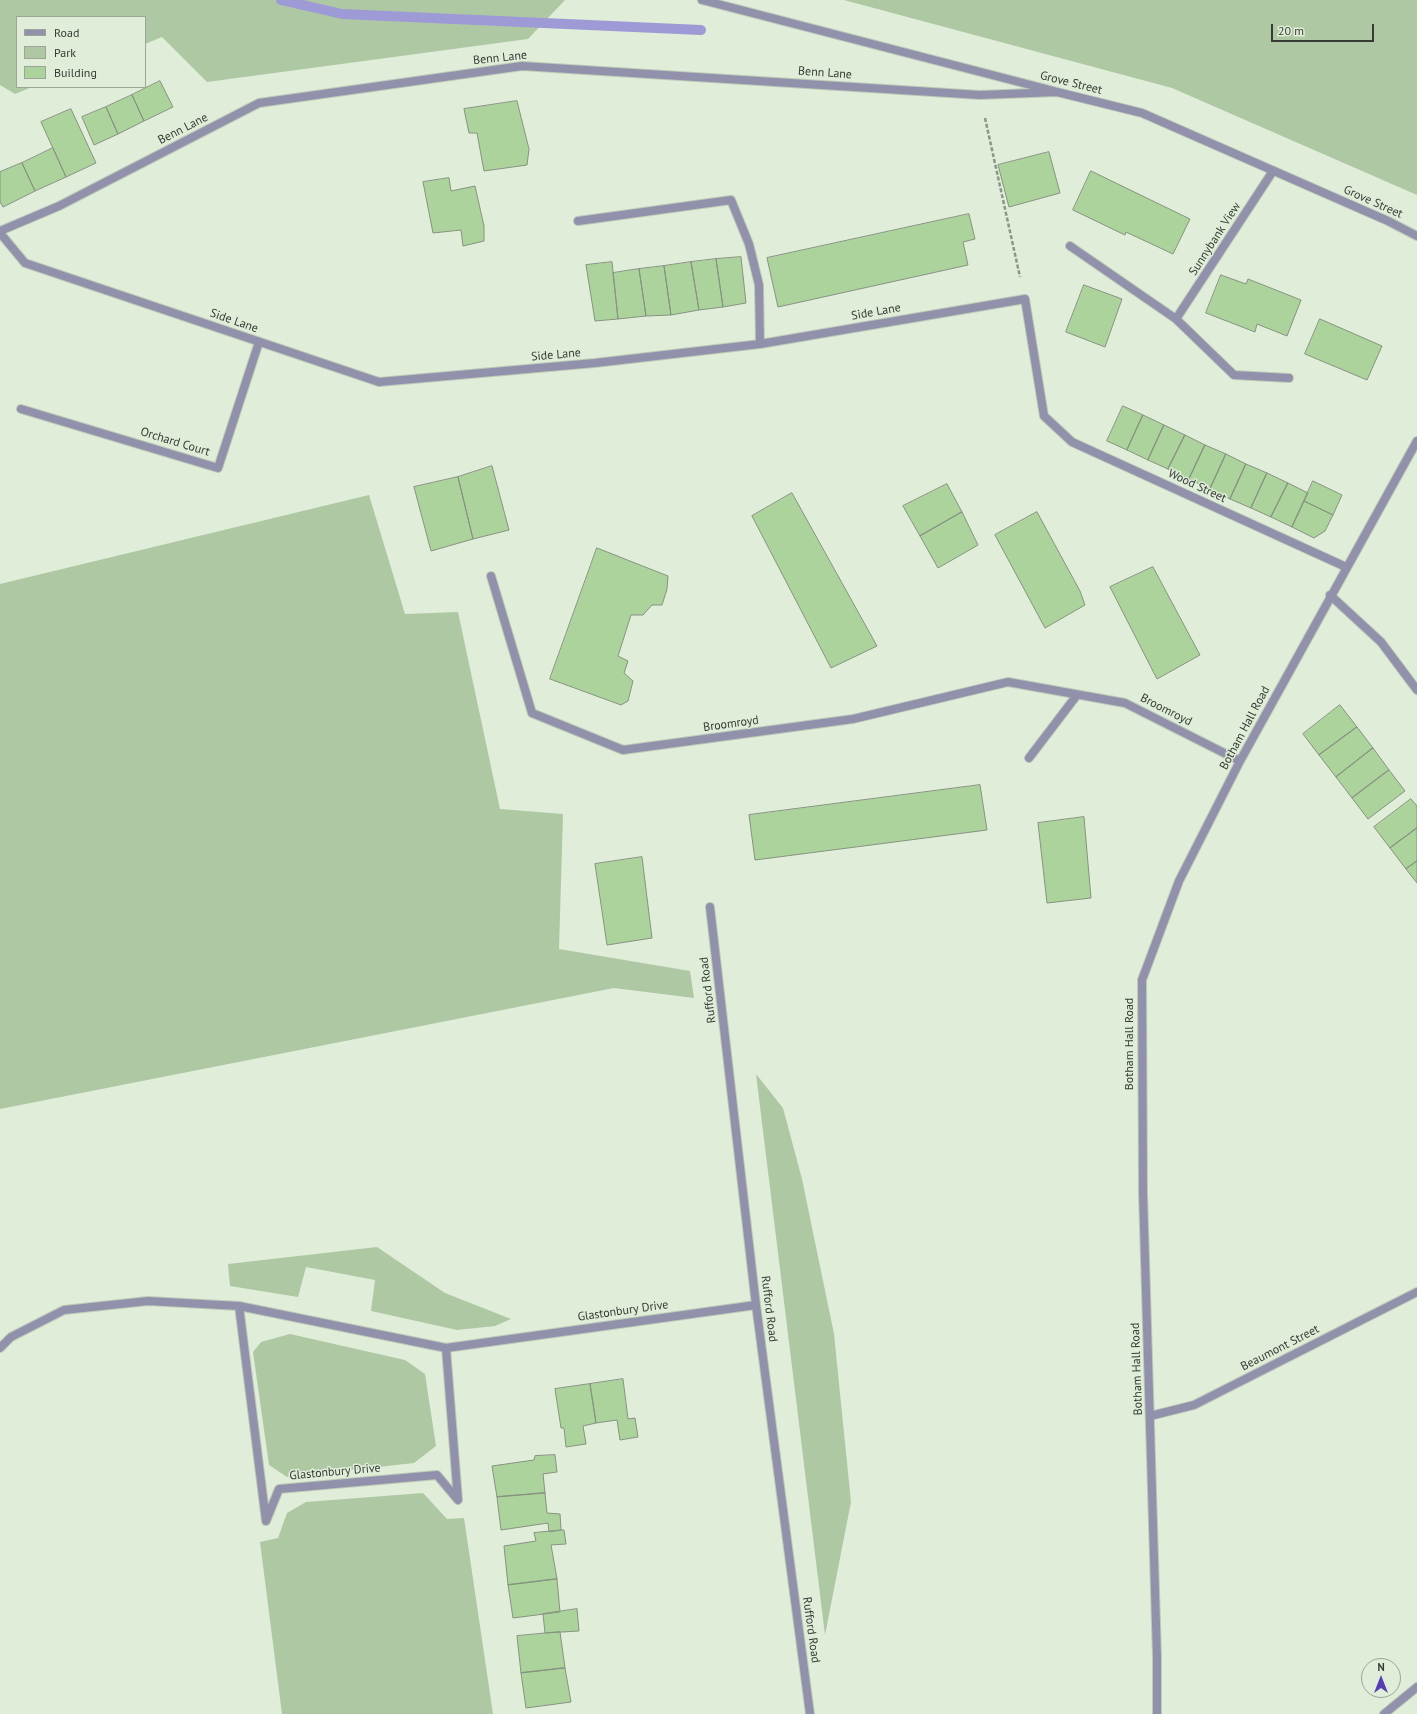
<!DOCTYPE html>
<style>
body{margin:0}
#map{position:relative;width:1417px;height:1714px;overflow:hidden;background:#dfedd9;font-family:"PT Sans",sans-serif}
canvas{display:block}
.legend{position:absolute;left:16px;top:16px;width:130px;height:72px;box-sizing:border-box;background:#dfedd9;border:1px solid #9ba697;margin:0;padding:5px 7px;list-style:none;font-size:12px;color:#363c34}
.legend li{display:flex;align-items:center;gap:8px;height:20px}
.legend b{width:20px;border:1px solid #9ba697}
.north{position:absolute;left:1361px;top:1658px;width:40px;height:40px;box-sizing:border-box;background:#dfedd9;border:1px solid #9ba697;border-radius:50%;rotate:0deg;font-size:11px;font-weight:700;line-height:16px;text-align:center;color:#363c34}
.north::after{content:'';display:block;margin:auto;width:14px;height:18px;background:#553db5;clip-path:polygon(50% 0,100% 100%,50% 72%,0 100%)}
.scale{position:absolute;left:1271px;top:24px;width:103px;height:18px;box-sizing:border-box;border:2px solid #363c34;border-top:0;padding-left:5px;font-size:12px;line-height:14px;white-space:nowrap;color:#363c34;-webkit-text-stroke:3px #dfedd9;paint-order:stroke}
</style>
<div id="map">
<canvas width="1417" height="1714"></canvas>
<ul class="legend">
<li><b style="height:5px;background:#9191ab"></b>Road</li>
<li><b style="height:11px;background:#afc8a4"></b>Park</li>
<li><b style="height:11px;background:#acd39b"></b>Building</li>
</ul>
<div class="north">N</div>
<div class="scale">20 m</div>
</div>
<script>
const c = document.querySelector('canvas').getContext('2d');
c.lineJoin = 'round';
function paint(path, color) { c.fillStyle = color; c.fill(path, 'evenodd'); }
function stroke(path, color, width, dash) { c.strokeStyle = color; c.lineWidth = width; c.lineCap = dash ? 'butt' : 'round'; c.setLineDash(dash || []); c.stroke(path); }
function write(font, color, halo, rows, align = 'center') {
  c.font = font + ' "PT Sans",sans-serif'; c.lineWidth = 3; c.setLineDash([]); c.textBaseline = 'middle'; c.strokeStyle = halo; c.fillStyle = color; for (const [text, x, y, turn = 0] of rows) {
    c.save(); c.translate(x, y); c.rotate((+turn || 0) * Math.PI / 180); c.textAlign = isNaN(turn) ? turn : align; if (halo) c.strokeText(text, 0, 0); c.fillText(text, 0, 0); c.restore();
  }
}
paint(new Path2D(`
 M0 0H565L528 39 207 82 162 37 145 44V17H17V87H32L15 94 0 85Z
 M844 0H1417V195L1172 88Z
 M369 495 405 614 458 612 500 809 563 814 559 949 690 971 694 998 614 988 0 1109V584Z
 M756 1074 783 1108 802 1179 834 1334 851 1502 825 1635Z
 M377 1247 445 1293 511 1319 495 1326 457 1330 371 1311 375 1280 306 1267 298 1297 230 1286 228 1264Z
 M290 1334 405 1360 425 1374 436 1446 414 1463 287 1477 269 1465 253 1352 261 1342Z
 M423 1493 447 1519 464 1518 493 1714H282L260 1542 278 1538 287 1513 306 1502Z`), '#afc8a4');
stroke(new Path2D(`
 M281 0 342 14 701 30`), '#9d9ad6', 10);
const building = new Path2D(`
 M160 81 173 107 144 121 132 95Z
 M132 95 144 121 118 134 106 107Z
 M517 101 529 149 527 165 484 171 477 133H469L464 109Z
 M106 107 118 134 94 145 82 117Z
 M71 109 96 163 66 177 41 122Z
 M53 148 66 177 35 191 22 163Z
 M1049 152 1060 193 1009 207 998 165Z
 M22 163 35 191 3 207 0 202V172Z
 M1091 171 1190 219 1173 254 1126 232 1125 235 1073 210Z
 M449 178 451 191 475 186 484 226V241L463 246 461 230 433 233 423 182Z
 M969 214 975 239 963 242 968 265 778 307 767 258Z
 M741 257 746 303 723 307 716 259Z
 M716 259 723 307 699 310 691 262Z
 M612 262 618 319 595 321 586 265Z
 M691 262 699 310 671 315 664 266Z
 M664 266 671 315 646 316 639 269Z
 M639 269 646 316 618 319 613 273Z
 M1221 275 1246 284 1248 279 1301 300 1287 336 1257 324 1255 332 1206 313Z
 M1084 285 1122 299 1105 347 1066 332Z
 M1320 319 1382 346 1367 380 1305 354Z
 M1123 406 1143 415 1127 450 1107 441Z
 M1143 415 1164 425 1148 460 1127 450Z
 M1164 425 1185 435 1168 469 1148 460Z
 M1185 435 1205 445 1189 479 1168 469Z
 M1205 445 1226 454 1210 489 1189 479Z
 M1226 454 1246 464 1230 499 1210 489Z
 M1246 464 1267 473 1251 508 1230 499Z
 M492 466 509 530 473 539 458 477Z
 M1267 473 1288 483 1271 517 1251 508Z
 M458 477 473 539 431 551 414 487Z
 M1313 481 1342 495 1333 515 1304 501Z
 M1288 483 1308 493 1292 527 1271 517Z
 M947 484 962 512 920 536 903 506Z
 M792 493 877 646 831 668 752 516Z
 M1304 501 1333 515 1325 531 1314 538 1292 527Z
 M962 512 978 545 938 568 920 536Z
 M1037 512 1080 591 1085 605 1045 628 995 535Z
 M597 548 668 576 667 589 662 605H652L643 615H631L618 656 628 661 624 673 633 681 628 701 621 705 550 679Z
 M1153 567 1200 655 1157 679 1110 587Z
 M1340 705 1357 727 1319 755 1303 734Z
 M1357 727 1373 748 1336 777 1319 755Z
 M1373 748 1389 770 1352 798 1336 777Z
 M1389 770 1405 791 1368 819 1352 798Z
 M980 785 987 830 755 860 749 815Z
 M1411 799 1417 806V828L1390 848 1374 827Z
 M1084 817 1091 898 1047 903 1038 823Z
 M1417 828V861L1406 869 1390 848Z
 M642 857 652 938 607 945 595 864Z
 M1417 861V883L1406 869Z
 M623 1379 628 1419 635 1418 638 1437 620 1440 617 1420 596 1423 590 1384Z
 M590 1384 596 1423 583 1426 586 1444 566 1447 564 1428H561L555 1389Z
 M555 1455 557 1472 543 1474 545 1493 497 1497 492 1466 534 1460 535 1456Z
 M545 1493 547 1513 560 1514 561 1530 549 1532 548 1523 501 1530 497 1497Z
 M561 1530H564L566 1544 551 1545 557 1579 508 1585 504 1546 536 1541 534 1533Z
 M557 1579 560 1612 513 1618 508 1585Z
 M577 1609 579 1631 545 1633 543 1614Z
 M560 1632 565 1668 521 1673 517 1636Z
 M565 1668 571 1702 526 1708 521 1673Z`);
paint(building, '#acd39b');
stroke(building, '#869381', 1);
const service = new Path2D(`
 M578 221 731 200 749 244 759 285 760 344
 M21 409 218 468 259 342`);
const minor = new Path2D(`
 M702 0 1054 91
 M1273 171 1176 319 1234 375 1289 378
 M0 233 25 263 379 382 595 363 760 344 1025 299 1044 416 1072 442 1346 567
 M1070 246 1176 319
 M491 576 532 713 623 750 853 719 1008 682 1125 703 1240 761
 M1330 595 1381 642 1417 690
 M1029 758 1077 695
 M710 907 756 1305 810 1714
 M239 1306 266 1521 279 1489 437 1475 458 1500 446 1348
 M0 1348 11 1337 64 1310 148 1301 239 1306 446 1348 756 1305
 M1150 1416 1194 1405 1417 1292
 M1157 1714V1657L1143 1193 1142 980 1179 881 1240 761 1417 441`);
const tertiary = new Path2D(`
 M0 231 59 206 259 103 522 66 980 95 1057 92 1142 113 1388 221 1417 236
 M1384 1714 1417 1687`);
stroke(service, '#bdcab8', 10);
stroke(minor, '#bdcab8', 10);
stroke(tertiary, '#bdcab8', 10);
stroke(new Path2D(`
 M985 118 1020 277`), '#8c9688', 2.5, [4, 2]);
stroke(service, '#9191ab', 8);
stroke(minor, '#9191ab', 8);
stroke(tertiary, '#9191ab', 8);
write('12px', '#363c34', '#dfedd9', [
 ["Benn Lane",500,58,-6],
 ["Benn Lane",825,73,4],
 ["Grove Street",1071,83,14],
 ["Benn Lane",183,129,-27],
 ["Grove Street",1373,202,24],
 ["Sunnybank View",1215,239,-57],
 ["Side Lane",876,312,-10],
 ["Side Lane",234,321,19],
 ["Side Lane",556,355,-5],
 ["Orchard Court",175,442,17],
 ["Wood Street",1197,486,25],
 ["Broomroyd",1166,710,27],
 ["Broomroyd",731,724,-8],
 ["Botham Hall Road",1245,728,-62],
 ["Rufford Road",708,990,-97],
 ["Botham Hall Road",1130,1044,-90],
 ["Rufford Road",769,1309,83],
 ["Glastonbury Drive",623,1311,-8],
 ["Beaumont Street",1280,1348,-27],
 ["Botham Hall Road",1137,1369,-92],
 ["Glastonbury Drive",335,1472,-5],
 ["Rufford Road",811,1630,82]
]);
</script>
